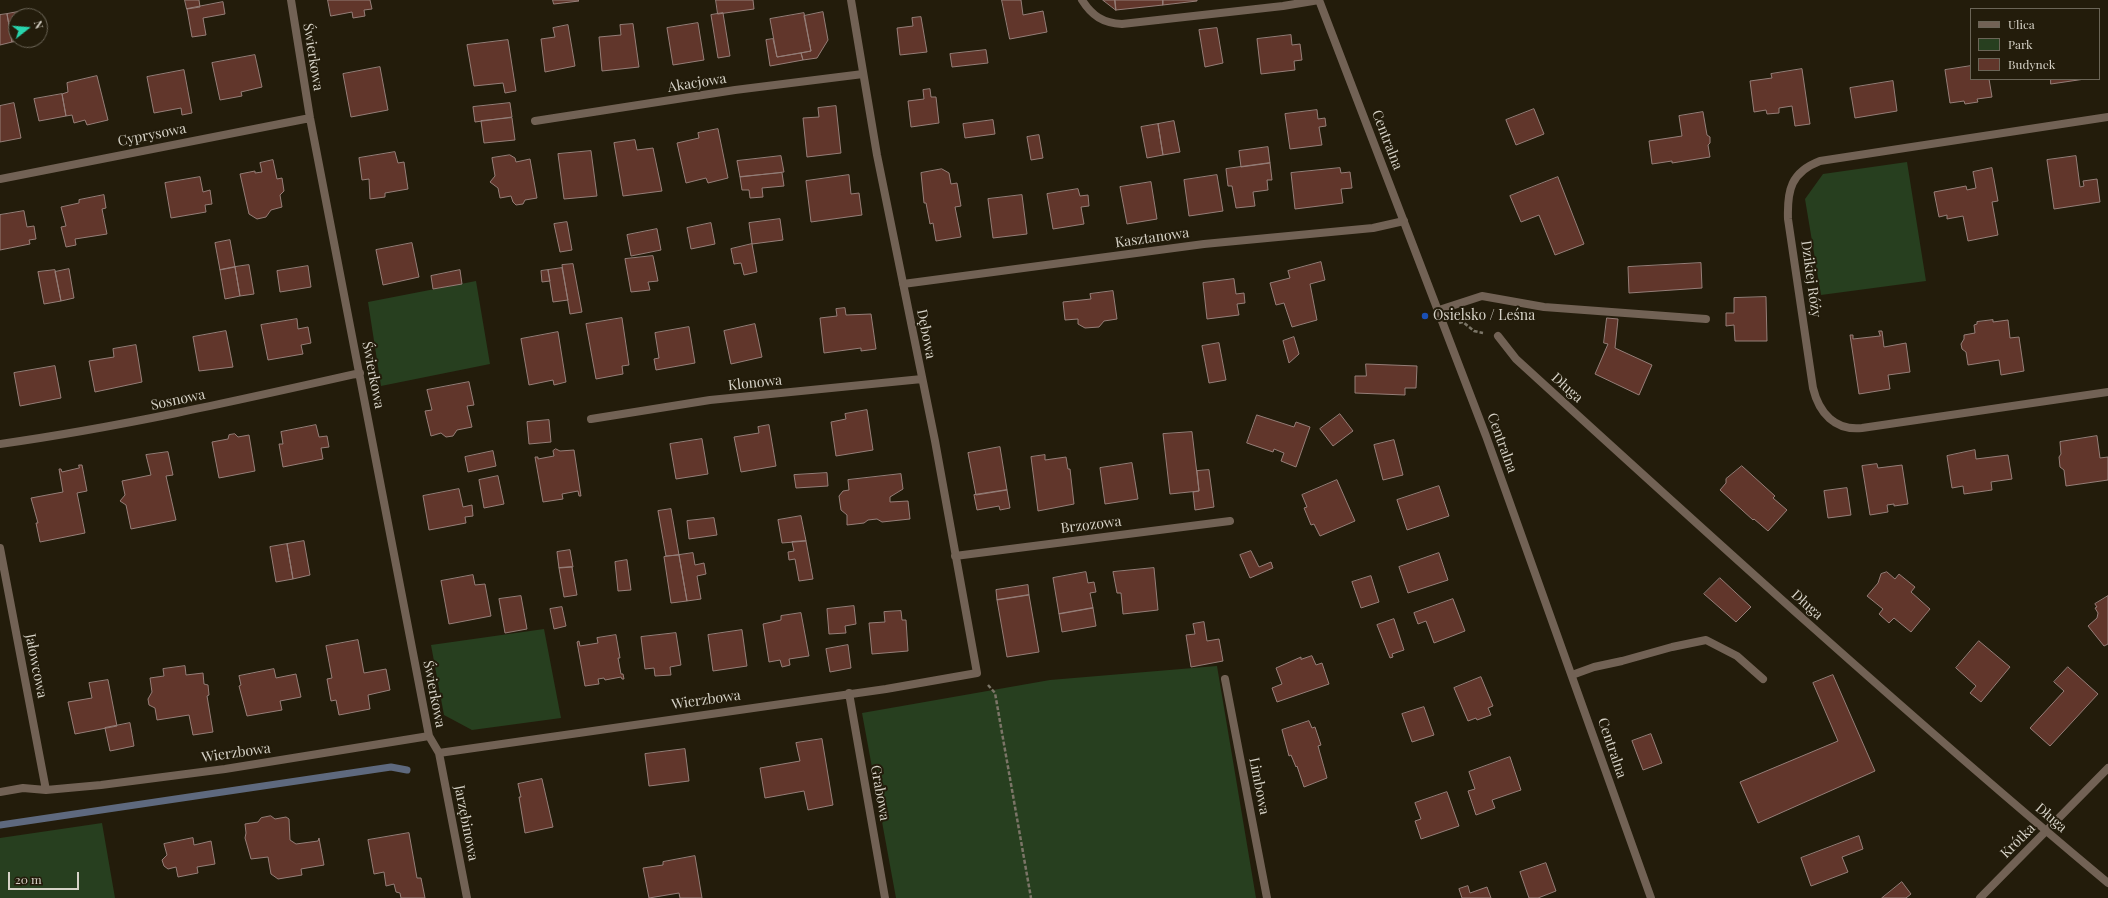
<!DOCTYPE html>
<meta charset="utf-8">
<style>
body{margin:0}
#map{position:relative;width:2108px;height:898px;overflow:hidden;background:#231c0b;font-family:"Playfair Display",serif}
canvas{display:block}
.legend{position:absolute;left:1970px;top:8px;width:130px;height:72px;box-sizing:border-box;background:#231c0b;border:1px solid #6b6557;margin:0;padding:5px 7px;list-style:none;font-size:12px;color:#d7d3c8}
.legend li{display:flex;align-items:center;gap:8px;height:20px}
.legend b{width:20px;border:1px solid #6b6557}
.north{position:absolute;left:8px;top:8px;width:40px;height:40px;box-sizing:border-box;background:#231c0b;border:1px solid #6b6557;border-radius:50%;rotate:73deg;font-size:11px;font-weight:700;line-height:16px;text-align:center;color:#d7d3c8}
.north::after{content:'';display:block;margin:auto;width:14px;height:18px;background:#28d5ad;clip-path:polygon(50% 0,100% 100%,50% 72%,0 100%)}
.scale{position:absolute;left:8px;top:872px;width:71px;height:18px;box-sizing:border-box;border:2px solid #d7d3c8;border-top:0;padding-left:5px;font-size:12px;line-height:14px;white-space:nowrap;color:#d7d3c8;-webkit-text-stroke:3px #231c0b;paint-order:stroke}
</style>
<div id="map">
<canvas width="2108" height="898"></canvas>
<ul class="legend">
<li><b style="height:5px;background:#726255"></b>Ulica</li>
<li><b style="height:11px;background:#273f1f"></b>Park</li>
<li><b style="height:11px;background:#61362b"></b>Budynek</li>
</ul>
<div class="north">N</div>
<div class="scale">20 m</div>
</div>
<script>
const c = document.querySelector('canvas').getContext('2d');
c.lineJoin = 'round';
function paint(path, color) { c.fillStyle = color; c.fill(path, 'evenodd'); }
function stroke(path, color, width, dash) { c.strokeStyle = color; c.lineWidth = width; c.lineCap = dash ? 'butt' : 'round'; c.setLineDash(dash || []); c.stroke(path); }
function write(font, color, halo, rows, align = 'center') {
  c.font = font + ' "Playfair Display",serif'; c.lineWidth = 4; c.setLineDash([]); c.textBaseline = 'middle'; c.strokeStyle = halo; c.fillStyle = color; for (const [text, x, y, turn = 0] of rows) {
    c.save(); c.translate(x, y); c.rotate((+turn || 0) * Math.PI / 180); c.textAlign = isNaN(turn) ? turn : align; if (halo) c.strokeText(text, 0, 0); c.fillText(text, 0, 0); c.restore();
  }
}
paint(new Path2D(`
 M1907 162 1926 281 1821 295 1805 199 1823 174Z
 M476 281 490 364 381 386 368 302Z
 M544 629 561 718 472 730 444 715 431 645Z
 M1217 666 1256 898H896L862 713 1050 680Z
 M102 823 115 898H0V838Z`), '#273f1f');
stroke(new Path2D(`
 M0 825 391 767 407 770`), '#5e697e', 7);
const building = new Path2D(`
 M185 0H199L200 7 187 9Z
 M328 0H370L372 9 364 10 365 16 353 18 352 12 331 16Z
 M553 0H578L579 1 554 4Z
 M716 0H753L754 9 718 14Z
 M1002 0H1021L1023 15 1043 11 1047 32 1010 39Z
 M1103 0H1115L1116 10Z
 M1115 0H1163V5L1116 10Z
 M1163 0H1197V1L1163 5Z
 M223 2 225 14 203 18 206 35 192 37 187 9Z
 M23 11 24 16H16V40H25L12 42 7 14Z
 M823 12 828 40 817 58 803 60 801 53 811 51 804 16Z
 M723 13 730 56 718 58 711 15Z
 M804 13 811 51 777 57 770 19Z
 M7 14 12 42 0 45V15Z
 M921 17 927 52 900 55 897 28 913 26 912 18Z
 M698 23 704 60 673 65 667 28Z
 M633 24 639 67 602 71 599 37 621 35 620 25Z
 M568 25 575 66 545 72 541 39 555 37 553 28Z
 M1217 28 1223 63 1205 67 1199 30Z
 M1291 35 1292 45 1300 44 1302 60 1294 61 1295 70 1261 74 1257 39Z
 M773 39 777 57 801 53 803 60 770 66 766 40Z
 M508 40 516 91 505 93 503 83 474 86 467 45Z
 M986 50 988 63 952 67 950 54Z
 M255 55 262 87 241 92 242 96 220 100 212 63Z
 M1971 66V79H1989L1992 97 1977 99 1978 102 1965 104 1964 101 1950 103 1945 70Z
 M380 67 388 110 351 117 343 74Z
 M1802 69 1810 124 1795 126 1792 106 1779 108V113L1767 114 1766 110 1754 112 1750 81 1772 78 1771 74Z
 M184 70 192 113 182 115 181 108 154 113 147 77Z
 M97 76 108 120 87 125 85 120 74 123 72 115 66 116 62 94 68 92 67 83Z
 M2051 79H2085L2051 84Z
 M1893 81 1897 111 1855 118 1850 88Z
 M930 89 931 97H936L939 123 911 127 908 101 924 99 923 90Z
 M62 94 66 116 39 121 34 99Z
 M14 103 21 138 0 142V106Z
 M510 103 512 117 475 122 473 107Z
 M836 106 841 153 807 157 803 118 819 117 818 108Z
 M1534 109 1544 134 1516 145 1506 120Z
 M1317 110 1318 119 1325 118 1326 126 1319 127 1322 145 1290 149 1285 114Z
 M1703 112 1707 135 1710 137V143L1708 145 1710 157 1672 163V161L1652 164 1649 141 1682 136 1679 116Z
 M512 118 515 140 484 143 481 121Z
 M993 120 995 134 965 138 963 124Z
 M1174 121 1180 152 1163 155 1158 124Z
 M1158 124 1163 155 1147 158 1141 127Z
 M718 129 728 178 708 183 706 178 686 183 677 143 699 138 698 133Z
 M1039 135 1043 158 1031 160 1027 137Z
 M635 140 637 150 653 148 662 191 623 196 614 143Z
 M1268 147 1270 163 1241 167 1239 151Z
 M591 151 597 196 564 199 558 154Z
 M395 152 398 163 404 162 408 189 385 193V197L370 199 369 179 362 180 359 158Z
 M510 155 515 158 516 162 530 159 537 198 525 200 523 204 516 205 513 202 511 196 500 198 498 188 490 182 495 176 492 158Z
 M781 156 784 172 740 177 737 161Z
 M2076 156 2080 187 2084 186 2083 181 2097 179 2100 202 2054 209 2047 160Z
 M273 160 277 179 282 178 284 191 280 195 282 207 271 210 266 217 257 219 249 214 240 174 255 171V173L262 172 260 163Z
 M1270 163 1272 180H1267L1268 190 1253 192 1255 206 1236 208 1232 186H1228L1226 169Z
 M1340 168 1341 173 1350 172 1352 188 1341 189 1343 203 1295 209 1291 173Z
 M1992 168 1998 201 1992 202 1998 235 1968 241 1963 216 1947 219V215L1939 217 1934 192 1966 186 1967 190 1976 188 1973 172Z
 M942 169 949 173 951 184 957 183 961 206 955 207 961 237 936 241 933 223 930 224 926 203H924L921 173Z
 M782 173 784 186 762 188 763 197 750 198 749 190H742L740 177Z
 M849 175 851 194 859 193 862 215 811 222 806 181Z
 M1217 175 1223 211 1189 216 1184 180Z
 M200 177 203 192 210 190 212 204 205 205 206 212 171 218 165 183Z
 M1558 177 1584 244 1555 255 1539 215 1521 222 1510 196Z
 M1151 182 1157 219 1127 224 1120 187Z
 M1078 189 1080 196 1088 195 1089 206 1081 207 1084 224 1053 229 1047 194Z
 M104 195 106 208 102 209 107 234 75 239 76 245 66 247 61 227 66 226 61 207 79 203V200Z
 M1022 195 1027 234 993 238 988 199Z
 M24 211 27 227 34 226 36 239 29 240 30 244 0 250V215Z
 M780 219 783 240 752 244 749 223Z
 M567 222 572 250 560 252 554 224Z
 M711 223 715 244 691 249 687 228Z
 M657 229 661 250 631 256 627 235Z
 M230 240 235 267 220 270 215 243Z
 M412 243 419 277 383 285 376 250Z
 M752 244 757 272 744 275 741 263 734 264 731 249Z
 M653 256 658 281 648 282 650 290 631 292 625 259Z
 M1321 262 1325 280 1310 284 1317 320 1292 327 1284 303 1276 305 1270 283 1290 278 1288 271Z
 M1701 263 1702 288 1629 293 1628 267Z
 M573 264 582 312 570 314 562 265Z
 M249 265 254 294 240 296 235 267Z
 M308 266 311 287 280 292 277 271Z
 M235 267 240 296 225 299 220 270Z
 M562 268 568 300 553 302 548 270Z
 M69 269 74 298 61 301 55 272Z
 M55 270 61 301 44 304 38 272Z
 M460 270 462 284 433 289 431 276Z
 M548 270 550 281 542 282 541 271Z
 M1234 279 1236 294 1244 293 1245 303 1237 304 1239 315 1207 319 1203 283Z
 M1113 291 1117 319 1104 321 1099 327 1085 328 1078 324V319L1065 320 1063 302 1091 299 1090 294Z
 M1766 297 1767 341H1735L1734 325 1726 326V313H1734V298Z
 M845 308 846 315 871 314 876 349 861 351V348L824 353 820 318 837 316 836 309Z
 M622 318 629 365 622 366 623 374 596 379 586 324Z
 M1607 318 1618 319 1615 348 1652 365 1639 395 1595 374 1608 344 1604 343Z
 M297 319 298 329 308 327 311 343 301 345 303 354 268 360 261 325Z
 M1993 320V322L2008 320 2010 338 2019 337 2024 371 2001 375 1999 360 1968 365 1966 352 1962 349 1961 344 1964 339V335L1975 333 1974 325 1977 324V322Z
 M755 324 762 357 731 364 724 331Z
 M689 327 695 363 656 370 654 359 659 358 655 333Z
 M226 331 233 367 199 371 193 337Z
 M1879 331H1882L1884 347 1906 343 1910 372 1888 375 1890 389 1859 394 1850 335H1853V339L1880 336Z
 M558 332 566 382 554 385 553 380 529 385 521 339Z
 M1294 337 1299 354 1289 363 1283 341Z
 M1219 343 1226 380 1209 383 1202 346Z
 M136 345 142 382 95 392 89 361 114 357 113 349Z
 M1366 364 1417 366 1416 388H1405V395L1355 393V376H1366Z
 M55 366 61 398 20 406 14 373Z
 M469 382 474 405 467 406 472 427 457 430 453 436 446 437 441 433 431 436 425 411 432 410 427 390Z
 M867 410 873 450 836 456 831 422 846 419 845 414Z
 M1340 414 1353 431 1333 446 1320 429Z
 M1257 415 1294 427 1296 422 1310 427 1296 467 1281 461 1284 453 1274 449 1273 452 1247 443Z
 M549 420 551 442 529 444 527 422Z
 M316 425 319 437 327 436 329 447 321 448 323 459 283 467 279 444H283L281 432Z
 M769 425 776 466 741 472 734 437 759 433 758 427Z
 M1192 432 1199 491 1170 494 1163 434Z
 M235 434 238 437 249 435 255 471 219 478 212 442 228 439 229 435Z
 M2097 436 2100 458 2108 457V480L2066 486 2064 470 2060 467 2059 457 2061 454 2060 442Z
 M702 439 708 474 676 479 670 444Z
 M1394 440 1403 475 1383 480 1374 445Z
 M1000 447 1007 490 976 495 968 453Z
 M556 449 560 451 574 450 581 496H579L578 491 562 494 563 499 543 502 535 457H538V459L554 456 553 451Z
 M1975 450 1976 459 2008 455 2012 479 1991 482 1992 490 1964 494 1963 486 1952 488 1947 456Z
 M493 451 496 466 468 472 465 457Z
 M168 452 173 475 166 476 176 520 131 529 126 505 120 501 125 495 122 481 151 475 146 455Z
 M1045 455V460L1066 457 1068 469H1070L1074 504 1038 511 1031 457Z
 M1132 463 1138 499 1105 504 1100 468Z
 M1877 464 1878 468 1902 465 1908 504 1894 506V504L1887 505 1888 512 1870 515 1862 466Z
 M79 465H82L87 491 77 493 85 533 40 542 36 523H38L31 498 63 492 59 469H61L62 472 79 468Z
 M1742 466 1775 496 1773 498 1787 510 1768 531 1754 519 1753 520 1720 490 1726 483V479Z
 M1209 470 1214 507 1195 510 1193 492 1199 491 1197 471Z
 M827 473 828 486 796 488 794 475Z
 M901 474 903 489 890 497V502L908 501 910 519 882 522 877 519 868 520 864 523 847 525V515L841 510 839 496 843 491 849 490 848 480Z
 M498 476 504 504 484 508 479 480Z
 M1337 480 1355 521 1320 536 1314 524 1311 525 1304 508 1307 507 1302 495Z
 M1439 486 1449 516 1407 530 1397 500Z
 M1847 488 1851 515 1828 518 1824 491Z
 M459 489 463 507 472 505 473 516 465 517 466 523 429 530 423 496Z
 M1007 490 1010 508 1000 510 999 506 977 510 974 495Z
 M671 509 679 555 666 556 658 511Z
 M801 516 806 541 782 543 778 520Z
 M714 518 717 535 689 539 687 521Z
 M304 541 310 575 293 579 287 544Z
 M806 541 813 579 799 581 795 559 789 560 788 552 794 551 792 542Z
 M287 544 293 579 276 582 270 547Z
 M570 550 573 567 559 568 557 552Z
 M1251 551 1259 567 1271 562 1273 568 1250 578 1240 555Z
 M693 553 695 565 704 563 706 574 697 576 701 599 687 601 679 555Z
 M1439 553 1448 580 1408 593 1399 567Z
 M679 555 687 601 671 603 664 557Z
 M627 560 631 590 618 591 615 562Z
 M572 567 577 595 564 597 559 568Z
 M1154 568 1158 610 1123 614 1121 593H1117L1113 572Z
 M1086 572 1088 583 1094 582 1096 592 1090 593 1093 608 1059 614 1053 578Z
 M1887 572 1895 579 1899 574 1915 587 1911 592 1930 609 1911 632 1894 618 1889 623 1879 614 1883 609 1867 596 1878 583 1881 574Z
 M473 575 475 585 485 584 491 616 449 624 441 581Z
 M1371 576 1379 602 1361 608 1352 582Z
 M1720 578 1751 607 1736 622 1704 594Z
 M1028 585 1029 595 997 600 996 590Z
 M1029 595 1039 652 1007 657 997 600Z
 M521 596 527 629 505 633 499 599Z
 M2108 596V644L2104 646 2088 626 2097 618 2098 613 2095 608 2097 607 2095 604Z
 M1453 599 1465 631 1434 643 1426 621 1418 624 1414 613Z
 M854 606 856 624 845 626 846 633 829 634 827 609Z
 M562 607 566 626 554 629 550 609Z
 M1093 608 1096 626 1062 632 1059 614Z
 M901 611 902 620H906L908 651 872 654 869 623 885 622 884 612Z
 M801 613 809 656 789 659 790 665 782 667 780 660 769 662 763 624 781 620V616Z
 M1394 619 1404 650 1392 654 1393 657 1390 658 1377 625Z
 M1204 622 1207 641 1219 639 1223 661 1191 667 1186 635 1195 634 1193 624Z
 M742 630 747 666 713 671 708 635Z
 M676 633 681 665 670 667 671 675 655 676 654 668 645 669 641 637Z
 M616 635 620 658H618L621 674H623L624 679H622L621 677 605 680 604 678 598 679 599 684 585 686 577 642 579 641 580 646 598 643 597 638Z
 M358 640 364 673 386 669 390 690 368 695 370 709 339 715 336 700 331 701 327 679 332 678 326 646Z
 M1979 641 2010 667 1981 702 1970 693 1976 686 1956 668Z
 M848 645 851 668 830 672 826 649Z
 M1312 656 1316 665 1322 663 1329 684 1277 702 1272 688 1282 684 1276 668 1301 657V659Z
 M185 666 186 675 203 673 204 684 208 685 209 695 207 696 213 732 193 735 189 715 157 720 155 708 149 705 148 699 152 692 150 678 164 676 163 669Z
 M2068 667 2098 694 2050 746 2030 728 2064 691 2054 682Z
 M274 669 276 678 296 674 301 697 280 701 282 710 247 716 239 686 241 685 239 676Z
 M1833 675 1875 771 1758 823 1740 782 1838 741 1813 683Z
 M1481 677 1493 706 1488 708 1491 715 1477 720 1476 718 1468 721 1454 688Z
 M108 680 117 726 75 734 68 702 92 698 89 683Z
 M1424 707 1434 735 1412 742 1402 714Z
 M1309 721 1312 728 1315 727 1321 745 1318 746 1327 778 1304 787 1297 766 1296 767 1291 755 1289 756 1282 730Z
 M130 723 134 746 110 751 105 728Z
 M1651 734 1662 763 1643 770 1632 741Z
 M822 739 833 805 808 810 804 791 765 798 760 768 800 761 796 743Z
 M685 749 689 781 649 786 645 754Z
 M1510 757 1521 790 1492 800 1495 808 1476 815 1468 791 1475 789 1469 772Z
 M542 779 553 827 525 833 519 797H521L518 784Z
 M1447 792 1459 826 1421 839 1415 821 1421 819 1415 803Z
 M271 816 275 819 286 817 289 819 290 840 296 844 318 841 319 838 324 865 301 869 302 875 278 879 271 874 268 857 251 859 245 838 246 833 245 824 258 822 261 818Z
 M409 833 417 878H421L425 898H401L400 893 396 892 394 884 386 886 384 872 374 874 368 840Z
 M1859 836 1863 849 1842 857 1848 872 1811 886 1801 858Z
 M193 838 194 845 211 841 215 864 197 867 198 873 178 877 176 867 168 869 164 866 162 860 167 855 164 844Z
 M695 856 702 898H680L679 893 649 898 643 868 663 865V862Z
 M1546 863 1556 891 1538 898H1529L1520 872Z
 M1902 882 1911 894 1906 898H1882Z
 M1468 886 1470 893 1487 887 1491 898H1462L1459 889Z`);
paint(building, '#61362b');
stroke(building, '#957e78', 1);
stroke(new Path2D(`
 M1459 323 1463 322 1474 331 1483 333
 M988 685 995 693 1031 898`), '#7b7567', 2.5, [4, 2]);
stroke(new Path2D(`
 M1439 310 1482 296 1544 307 1706 319
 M1572 675 1594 667 1622 661 1672 647 1706 640 1737 656 1763 679`), '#726255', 8);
stroke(new Path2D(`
 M291 0 310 118 429 736 439 753 467 898
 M1082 0C1092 16 1103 23 1122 24L1283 6 1319 0
 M2108 117 1820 161C1791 172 1787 190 1788 219L1813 388C1819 413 1835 431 1862 428L2108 392
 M535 121 735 90 863 74
 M0 179 310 118
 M903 284 1204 244 1373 228 1404 221
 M1498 336 1516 359C1711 537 1906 714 2108 883
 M591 419 710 400 922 379
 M0 444C121 427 240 400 360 373
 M0 548 46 790
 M955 556 1230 521
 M1225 679 1267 898
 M849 693 885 898
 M439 753 886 689 977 673 935 441 877 155 851 0
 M0 792 23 788 46 790 101 785 225 769 429 736
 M1980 898 2108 768`), '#726255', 8);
stroke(new Path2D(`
 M1319 0 1486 436 1651 898`), '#726255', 8);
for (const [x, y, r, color] of [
 [1425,316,4,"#1a4fb4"]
]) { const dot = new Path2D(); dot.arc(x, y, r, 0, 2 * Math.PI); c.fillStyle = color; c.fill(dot); stroke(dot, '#231c0b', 1.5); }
write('14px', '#d7d3c8', '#231c0b', [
 ["Świerkowa",313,57,81],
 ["Akacjowa",697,83,-9],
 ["Cyprysowa",152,135,-11],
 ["Centralna",1387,140,69],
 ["Kasztanowa",1152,238,-8],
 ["Dzikiej Róży",1811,279,82],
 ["Dębowa",926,334,79],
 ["Świerkowa",373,375,79],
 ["Klonowa",755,383,-6],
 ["Długa",1567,388,42],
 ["Sosnowa",178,400,-12],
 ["Centralna",1502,443,70],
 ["Brzozowa",1091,525,-7],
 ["Długa",1807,605,42],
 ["Jałowcowa",36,666,79],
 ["Świerkowa",434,694,79],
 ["Wierzbowa",706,700,-8],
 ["Centralna",1612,748,71],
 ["Wierzbowa",236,753,-8],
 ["Limbowa",1259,786,79],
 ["Grabowa",880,793,80],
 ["Długa",2051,818,41],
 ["Jarzębinowa",466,823,79],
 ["Krótka",2018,841,-45]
]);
write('14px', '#d7d3c8', '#231c0b', [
 ["Osielsko / Leśna",1433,316]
], 'left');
</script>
